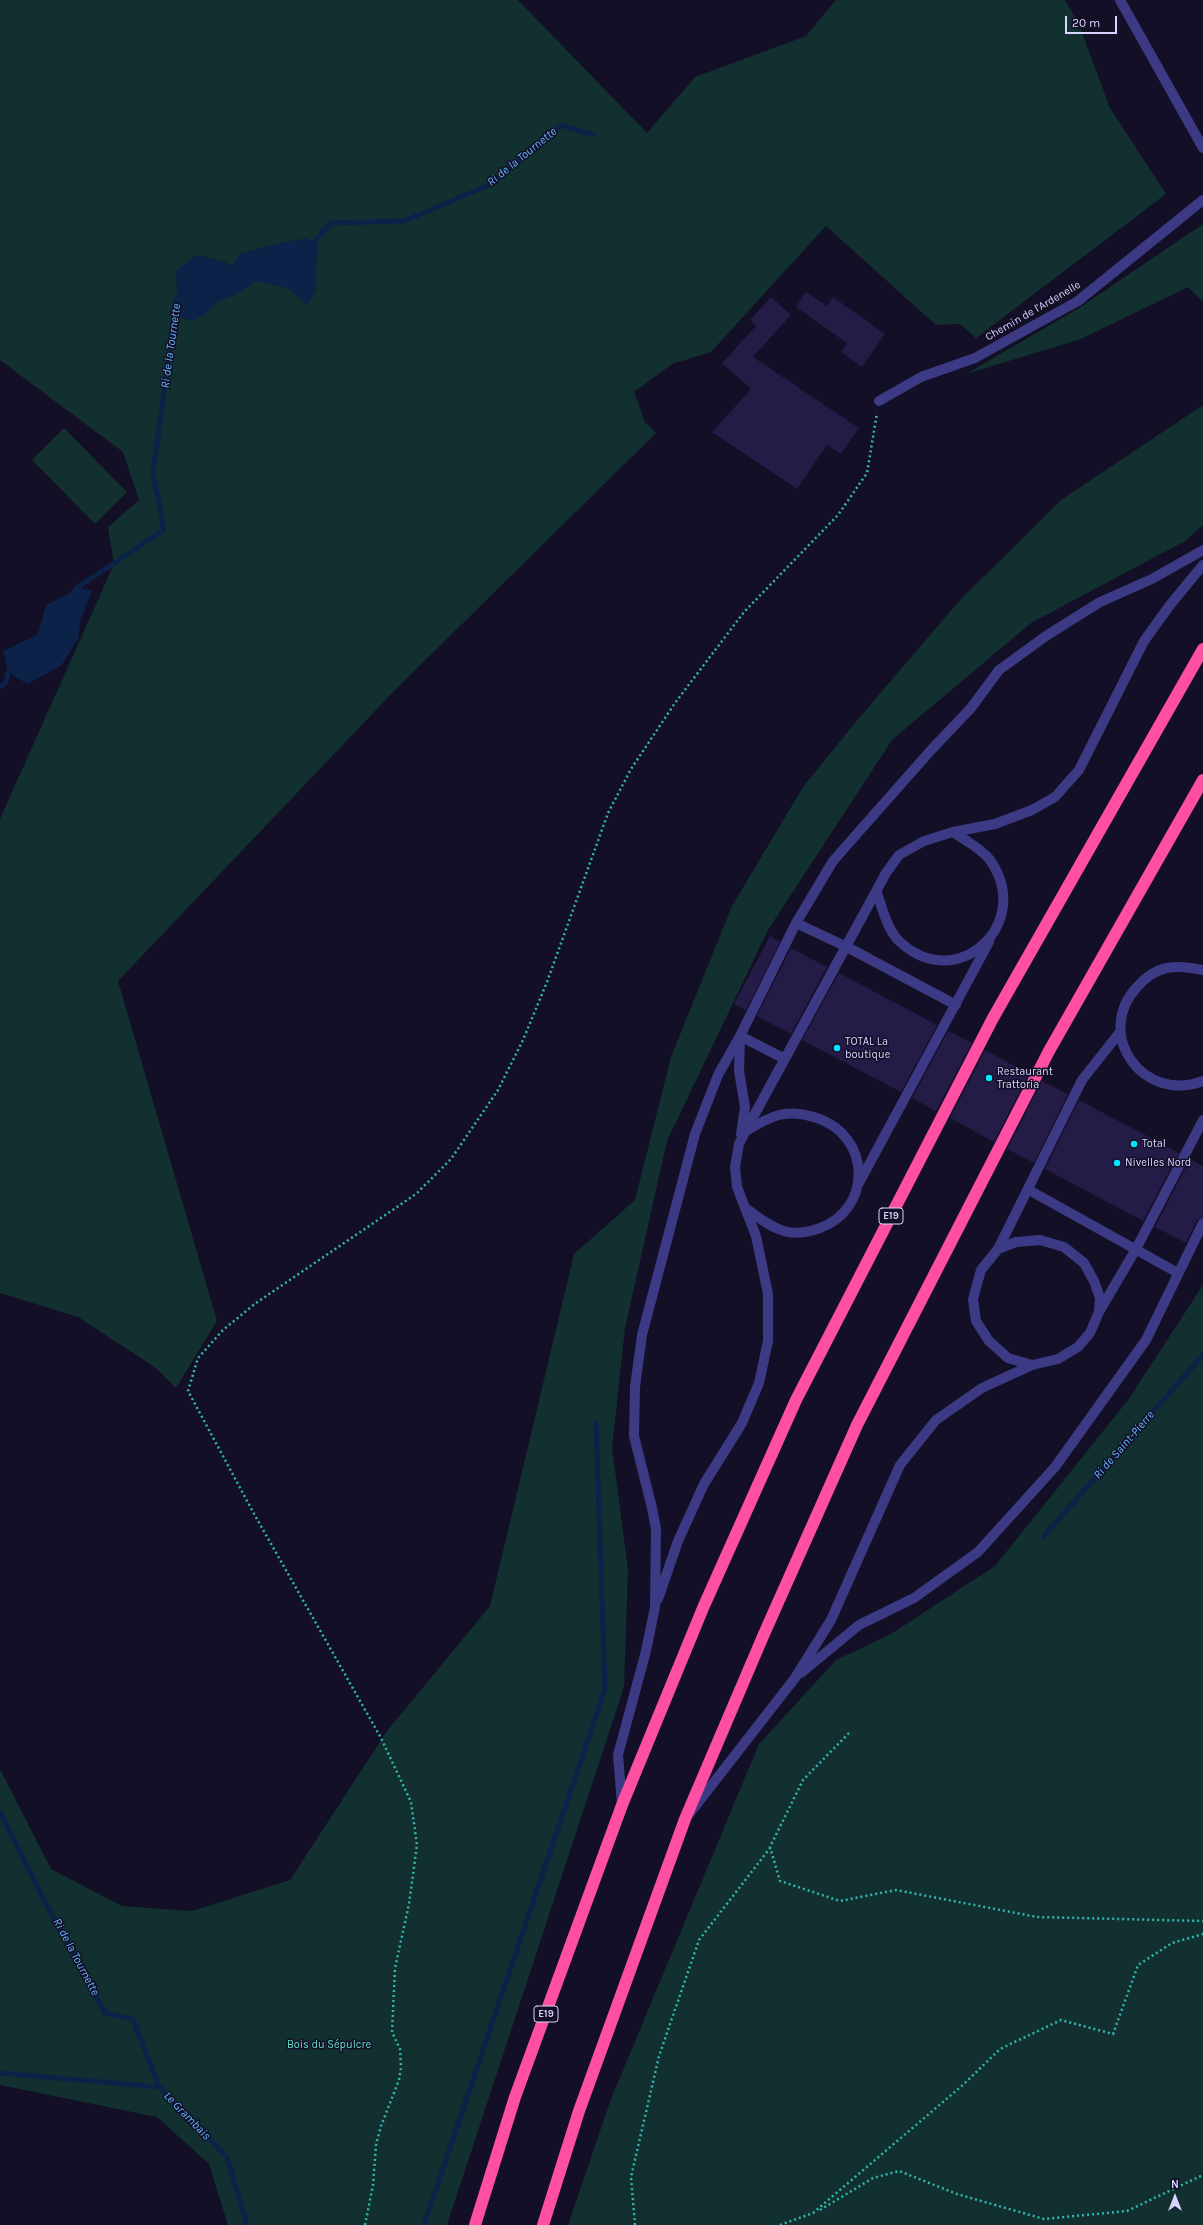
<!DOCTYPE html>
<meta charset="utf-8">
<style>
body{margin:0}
#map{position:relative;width:1203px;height:2225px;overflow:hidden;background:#130f26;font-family:Karla,sans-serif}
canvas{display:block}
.north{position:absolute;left:1155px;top:2177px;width:40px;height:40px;-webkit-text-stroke:3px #130f26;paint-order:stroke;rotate:0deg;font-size:11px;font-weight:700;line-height:16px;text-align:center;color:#d9d4ff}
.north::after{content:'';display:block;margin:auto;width:14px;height:18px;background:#d9d4ff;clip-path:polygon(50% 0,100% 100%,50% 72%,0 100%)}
.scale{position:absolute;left:1065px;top:16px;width:52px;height:18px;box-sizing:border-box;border:2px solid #d9d4ff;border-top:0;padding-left:5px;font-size:12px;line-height:14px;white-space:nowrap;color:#d9d4ff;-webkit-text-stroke:3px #130f26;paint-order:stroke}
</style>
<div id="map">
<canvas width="1203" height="2225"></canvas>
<div class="north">N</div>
<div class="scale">20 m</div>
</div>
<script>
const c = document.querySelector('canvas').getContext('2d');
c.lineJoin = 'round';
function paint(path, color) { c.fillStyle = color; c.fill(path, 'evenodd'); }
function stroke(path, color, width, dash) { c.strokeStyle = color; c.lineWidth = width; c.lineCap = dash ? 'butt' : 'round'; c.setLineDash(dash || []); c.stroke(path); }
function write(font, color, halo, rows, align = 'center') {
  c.font = font + ' Karla,sans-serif'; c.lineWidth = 3; c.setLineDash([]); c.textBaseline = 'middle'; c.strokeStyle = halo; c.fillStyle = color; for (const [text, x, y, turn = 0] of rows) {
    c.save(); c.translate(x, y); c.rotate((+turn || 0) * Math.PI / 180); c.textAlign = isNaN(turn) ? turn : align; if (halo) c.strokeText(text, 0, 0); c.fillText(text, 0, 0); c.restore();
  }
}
paint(new Path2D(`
 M0 0H518L647 133 695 77 806 36 836 0H1065L1078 22 1110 108 1166 194 976 338 960 324 936 325 826 226 711 352 672 364 634 392 645 422 656 433 395 690 118 981 217 1321 176 1388 156 1368 78 1317 0 1293V819L114 564 108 527 139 500 123 452 0 360Z
 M1203 224V302L1188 287 1081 339 966 374 1079 308Z
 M1203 405V525L1185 541 1031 623 892 740 768 930 667 1141 625 1328 612 1448 628 1569 624 1687 447 2225H228L209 2164 157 2117 0 2085V1769L51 1869 122 1906 192 1911 290 1880 387 1731 490 1606 574 1254 635 1200 671 1057 732 906 803 787 859 718 960 600 1061 500Z
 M64 428 127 492 95 524 32 460Z
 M1203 1285V2225H568L611 2099 759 1744 836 1660 891 1634 995 1566 1128 1400Z`), '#12302f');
paint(new Path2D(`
 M306 238 317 244 316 291 307 305 288 288 255 281 238 294 217 302 203 316 192 321 178 316 176 271 197 255 226 262 231 266 240 254 271 245Z
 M78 587 92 591 81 619 78 639 61 666 27 684 8 672 3 651 38 634 46 605 63 597Z`), '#0c2248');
stroke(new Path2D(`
 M309 247 331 223 404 221 489 185 562 125 592 135
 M74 592 78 587 164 530 153 474 176 299 182 296
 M0 687 6 682 8 672 13 670
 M1044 1536 1203 1355
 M0 1812 47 1906 105 2013 133 2019 159 2087
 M0 2073 159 2087 227 2157 247 2225
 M424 2225 605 1689 596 1423`), '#0c2248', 5);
paint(new Path2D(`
 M806 292 827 306 833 297 885 334 862 367 841 352 847 343 796 307Z
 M771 297 791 315 753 357 859 428 841 454 827 445 797 489 712 432 751 389 722 363 756 326 750 320Z
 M770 936 780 942 746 1010 734 1004Z
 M791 948 827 967 791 1034 757 1016Z
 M839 973 937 1025 901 1092 802 1040Z
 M948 1031 972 1043 936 1111 912 1098Z
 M985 1050 1029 1074 994 1142 950 1118Z
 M1042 1081 1068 1094 1034 1163 1007 1149Z
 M1079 1100 1179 1153 1143 1221 1045 1169Z
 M1190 1159 1203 1166V1217L1197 1220 1186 1243 1155 1227Z`), '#241b47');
stroke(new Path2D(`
 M849 1733 803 1780 770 1847 780 1881 840 1901 896 1890 1037 1917 1203 1921
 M820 2210 873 2178 899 2171 957 2194 1044 2219 1127 2211 1203 2175
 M365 2225 373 2185 376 2145 381 2126 399 2080 401 2067 400 2049 392 2032 395 1968 409 1904 417 1845 411 1802 381 1738 253 1512 188 1391 198 1358 223 1330 256 1303 416 1194 451 1159 498 1090 523 1040 547 982 608 813 631 769 675 703 744 612 838 515 867 473 877 413
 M635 2225 631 2177 659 2056 699 1940 770 1848
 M780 2225 813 2213 964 2084 1000 2049 1061 2020 1113 2034 1138 1965 1172 1943 1203 1934`), '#2fb8b0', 2.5, [2, 3]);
stroke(new Path2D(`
 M877 893C882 908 887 928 898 940 956 997 1035 923 990 860 982 849 965 840 953 832
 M796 923 847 947 956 1005
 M1203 970C1175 964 1156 965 1137 987 1093 1035 1144 1104 1203 1081
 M741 1134 745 1107 739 1071 740 1036 785 1059
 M859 1183 989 942
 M1029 1190 1178 1273
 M745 1208C757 1216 769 1227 784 1231 796 1235 809 1232 820 1228 873 1208 871 1136 817 1118 787 1108 772 1115 746 1131
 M998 1249 1082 1080 1120 1032
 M1032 1365 1008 1358 989 1341 976 1321 973 1299 981 1270 998 1249 1016 1242 1040 1240 1064 1247 1084 1263 1094 1281 1100 1298 1099 1310
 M658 1599 678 1541 704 1484 742 1423 759 1383 768 1341V1294L756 1236 737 1187 735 1167 739 1144 745 1132 886 873 899 855 924 841 953 832 995 824 1032 810 1055 797 1079 770 1144 641 1170 605 1203 565
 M801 1673 859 1625 914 1598 978 1552 1055 1467 1146 1340 1203 1223
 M622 1804 618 1755 646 1651 655 1607 656 1529 652 1508 634 1436 635 1387 642 1335 695 1134 718 1075 740 1036 796 923 833 861 932 749 971 708 999 670 1046 636 1100 602 1152 579 1203 550
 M690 1813 795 1678 831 1620 900 1465 936 1420 982 1388 1032 1365 1058 1359 1078 1347 1090 1333 1099 1312 1136 1249 1203 1120`), '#3d3a85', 10);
stroke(new Path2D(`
 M1120 0 1203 148
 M879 401 921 377 975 358 1078 301 1203 200`), '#3d3a85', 10);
stroke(new Path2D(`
 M475 2225 515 2097 622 1805 703 1608 796 1400 993 1018 1203 649
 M543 2225 579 2111 685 1819 764 1634 857 1425 1049 1051 1203 780`), '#ff4fa3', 12);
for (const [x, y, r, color] of [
 [837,1048,4,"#00e5ff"],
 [989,1078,4,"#00e5ff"],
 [1134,1144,4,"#00e5ff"],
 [1117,1163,4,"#00e5ff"]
]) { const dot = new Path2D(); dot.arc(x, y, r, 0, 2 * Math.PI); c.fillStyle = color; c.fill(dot); stroke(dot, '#130f26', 1.5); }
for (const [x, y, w] of [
 [891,1216,24],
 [546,2014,24]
]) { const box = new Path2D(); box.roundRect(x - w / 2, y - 8, w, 16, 3); c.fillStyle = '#130f26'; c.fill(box); stroke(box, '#d9d4ff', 1); }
write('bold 10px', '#d9d4ff', null, [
 ["E19",891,1216],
 ["E19",546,2014]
]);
write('11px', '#d9d4ff', '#130f26', [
 ["Chemin de l'Ardenelle",1033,311,-30]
]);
write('11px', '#d9d4ff', '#130f26', [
 ["TOTAL La",845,1042],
 ["boutique",845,1055],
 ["Restaurant",997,1072],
 ["Trattoria",997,1085],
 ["Total",1142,1144],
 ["Nivelles Nord",1125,1163]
], 'left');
write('11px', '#5fe0c0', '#130f26', [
 ["Bois du Sépulcre",329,2045]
]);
write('italic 12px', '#62b6ff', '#130f26', [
 ["Ri de la Tournette",522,157,-39],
 ["Ri de la Tournette",171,346,-82],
 ["Ri de Saint-Pierre",1124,1445,-49],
 ["Ri de la Tournette",76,1957,62],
 ["Le Grambais",187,2116,46]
]);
</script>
